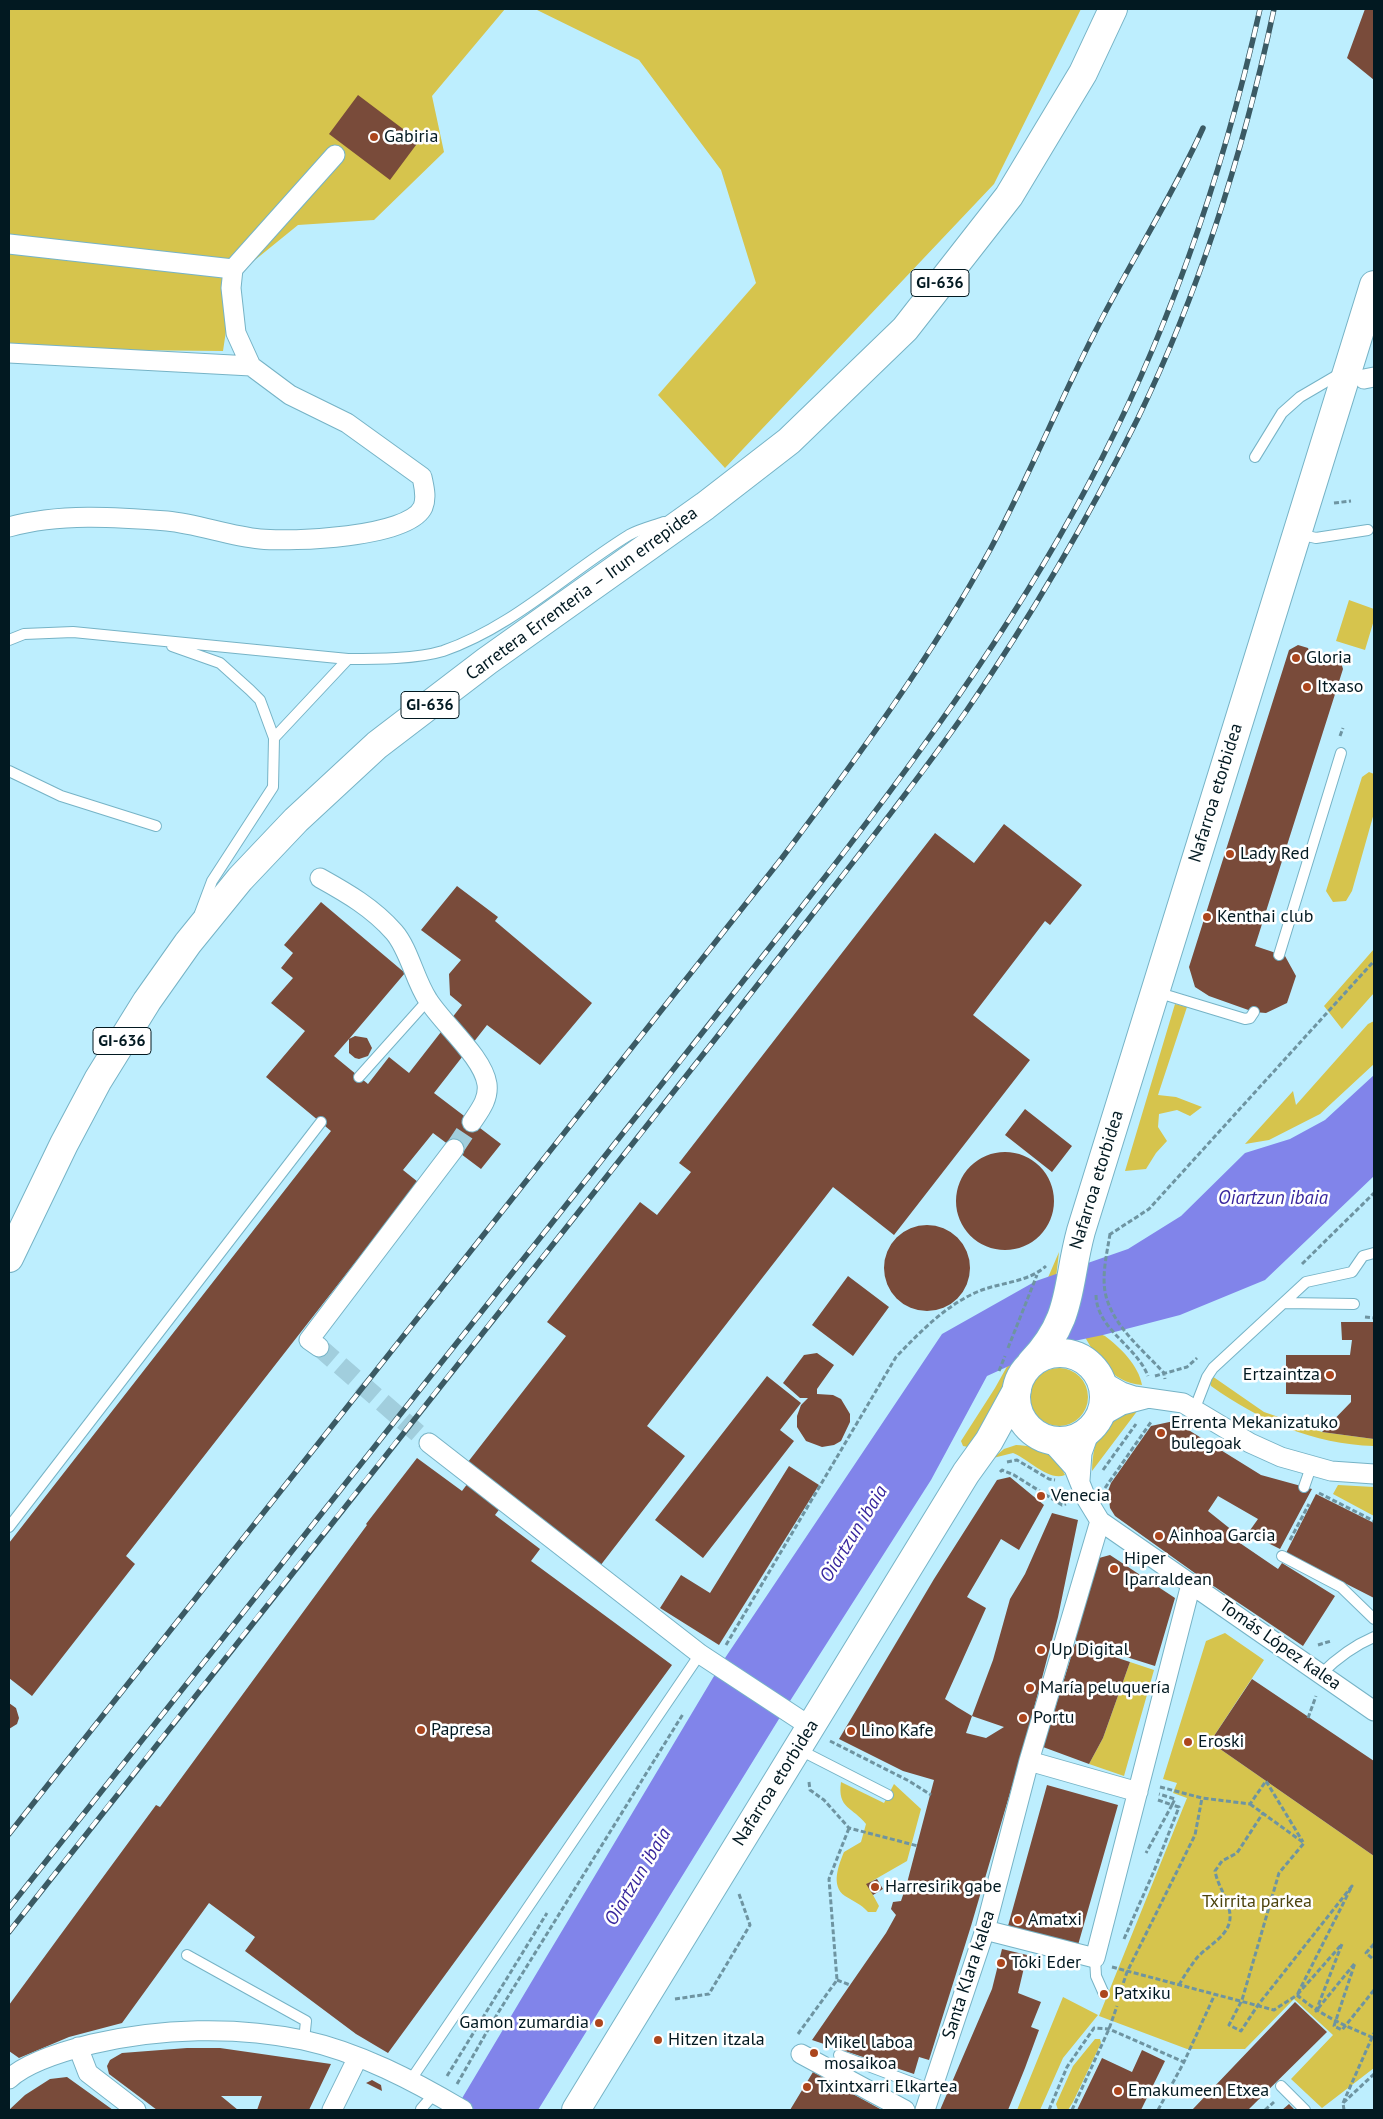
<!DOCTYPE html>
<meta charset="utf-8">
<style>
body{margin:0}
#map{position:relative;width:1383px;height:2119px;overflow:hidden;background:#bdeefe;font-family:"PT Sans",sans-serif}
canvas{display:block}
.frame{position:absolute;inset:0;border:10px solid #021921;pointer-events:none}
</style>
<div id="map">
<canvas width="1383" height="2119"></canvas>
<div class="frame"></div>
</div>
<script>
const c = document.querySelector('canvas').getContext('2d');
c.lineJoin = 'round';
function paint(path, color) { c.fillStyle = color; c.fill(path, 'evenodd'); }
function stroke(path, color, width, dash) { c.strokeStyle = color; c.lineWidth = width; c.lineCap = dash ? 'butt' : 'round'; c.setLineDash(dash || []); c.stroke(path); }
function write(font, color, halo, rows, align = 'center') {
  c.font = font + ' "PT Sans",sans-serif'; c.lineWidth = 5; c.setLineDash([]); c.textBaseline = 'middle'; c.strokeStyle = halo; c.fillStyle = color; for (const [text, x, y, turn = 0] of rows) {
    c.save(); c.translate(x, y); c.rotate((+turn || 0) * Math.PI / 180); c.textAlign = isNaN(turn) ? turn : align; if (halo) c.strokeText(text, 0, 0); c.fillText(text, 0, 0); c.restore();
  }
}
paint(new Path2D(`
 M9 9H505L432 96 444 152 374 220 298 225 234 277 223 351 9 349Z
 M535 9H1081L994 184 725 468 658 395 756 283 721 170 639 60Z
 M1349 600 1374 609V620L1365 650 1336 641Z
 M1369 772 1374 774V813L1352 891 1346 901 1333 902 1326 891 1362 777Z
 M1374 949V993L1342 1029 1324 1006Z
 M1175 1004 1187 1007 1158 1095 1176 1097 1202 1107 1190 1116 1177 1110 1159 1114 1158 1127 1167 1141 1156 1153 1146 1169 1125 1171Z
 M1374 1021V1064L1320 1114 1269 1140 1245 1144 1293 1091 1296 1105 1368 1024Z
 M1059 1252 1054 1295 1006 1379 1003 1402 968 1447 963 1446 961 1441 995 1388 1019 1345Z
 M1082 1332C1088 1333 1099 1333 1105 1336 1120 1347 1139 1366 1142 1385 1110 1382 1097 1358 1082 1332Z
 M1030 1397a29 29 0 1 1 58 0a29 29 0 1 1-58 0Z
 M1212 1376 1264 1412 1322 1432 1374 1439V1446C1313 1444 1260 1421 1211 1386L1209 1381Z
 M1138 1410 1092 1471C1093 1435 1103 1419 1138 1410Z
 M1016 1445C1040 1446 1055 1452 1065 1475 1049 1482 1027 1458 1013 1453L993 1458 1004 1449Z
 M1338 1485 1374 1487V1516L1333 1494Z
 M1225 1633 1264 1660 1210 1742 1374 1856V2068L1322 2108 1291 2079 1333 2035 1294 1999 1245 2049H1187L1099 2016 1187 1798 1173 1793 1177 1783 1163 1779 1206 1641Z
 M1130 1662 1154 1670 1124 1776 1089 1764 1103 1738Z
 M841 1782 884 1803 894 1784 921 1809 907 1861 867 1884 879 1906 876 1912H868C861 1904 853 1901 845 1896 830 1886 839 1864 844 1852L861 1842 866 1824C853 1807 837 1809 841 1782Z
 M1063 1997 1098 2015 1063 2058 1040 2110H1017Z
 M1095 2039H1100L1101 2043 1073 2102 1068 2110H1058L1056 2104 1073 2066Z`), '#d6c44d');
paint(new Path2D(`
 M1374 1075V1176L1265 1280 1180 1315 1103 1335 1055 1345 987 1376 931 1480 790 1701 538 2110H455L723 1661 942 1334 1036 1281 1128 1249 1181 1216 1245 1153 1290 1139 1325 1120Z`), '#8184ea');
paint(new Path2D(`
 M1365 9H1374V80L1347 58Z
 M358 95 419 141 390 180 329 134Z
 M1298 645 1308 648 1312 660 1321 662 1330 656 1340 659 1343 669 1255 946 1285 956 1296 976 1287 1003 1266 1013 1254 1012 1209 996 1195 987 1189 967 1289 650Z
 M1004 824 1082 885 1050 925 1045 921 973 1015 1030 1060 894 1235 833 1187 647 1426 685 1456 600 1566 468 1462 566 1336 547 1322 640 1202 657 1215 691 1172 679 1163 935 833 974 863Z
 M457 886 498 917 495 921 592 1003 540 1065 487 1025 434 1093 501 1144 481 1169 433 1133 403 1170 418 1182 126 1556 135 1564 32 1696 9 1678V1543L331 1131 266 1077 305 1031 271 1003 293 978 281 968 293 953 284 945 321 902 405 973 349 1039 355 1036 367 1038 372 1048 368 1056 359 1059 355 1058 349 1053V1039L334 1056 368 1084 389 1057 409 1073 462 1005 450 995 449 974 461 960 421 930Z
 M1025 1109 1072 1146 1052 1172 1005 1135Z
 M956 1201a49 49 0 1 1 98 0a49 49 0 1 1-98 0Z
 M884 1268a43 43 0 1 1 86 0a43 43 0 1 1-86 0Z
 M848 1276 889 1307 853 1356 812 1325Z
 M1341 1322H1374V1439L1322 1432 1351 1402V1395L1286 1394V1355H1350L1352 1340H1342Z
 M817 1353 834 1365 817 1389V1394L833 1395 841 1399 850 1414V1422L841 1441 834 1445 822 1447 806 1441 797 1427V1416L801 1405 808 1398H800L783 1383 804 1355Z
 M767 1376 801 1403 780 1430 794 1441 703 1558 655 1520Z
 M1174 1421 1261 1475 1312 1489 1280 1549 1248 1533 1258 1519 1218 1496 1208 1511 1238 1535 1234 1539 1278 1569 1282 1563 1335 1596 1303 1646 1206 1581 1115 1516 1110 1508 1108 1491 1111 1483 1151 1426Z
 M417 1458 462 1491 468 1483 501 1507 495 1515 540 1549 531 1561 672 1665 388 2053 356 2034 245 1951 255 1937 209 1903 122 2023 69 2037 19 2058 9 2051V2005L156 1805 160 1807 367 1525 366 1524Z
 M789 1466 819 1485 719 1645 660 1608 681 1575 710 1593Z
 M1010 1477 1044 1505 1019 1550 1001 1539 967 1597 986 1608 945 1699 957 1707 972 1716 993 1660 1010 1599 1025 1574 1052 1513 1078 1520 1058 1617 1027 1735 971 1926 929 2060 919 2057 914 2074 812 2040 886 1933 896 1915 891 1909 893 1902 901 1901 907 1883 934 1780 903 1771 839 1739 934 1579 997 1480ZM972 1716 1004 1727 986 1738 966 1733Z
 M1316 1494 1374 1523V1598L1286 1553Z
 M1110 1555 1175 1598 1155 1666 1076 1641 1074 1628 1099 1558Z
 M1075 1644 1130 1662 1103 1738 1089 1764 1043 1747Z
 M1252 1679 1374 1761V1856L1210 1742Z
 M9 1703 16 1708 19 1718 17 1724 9 1729Z
 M1047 1785 1118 1805 1078 1945 1008 1926Z
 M877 1879 883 1889 873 1895 866 1884Z
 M1002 1949 1027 1955 1018 1993 1041 2002 1031 2027 1039 2030 1025 2068 1008 2110H940L992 1989Z
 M1295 2002 1327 2032 1248 2110H1192Z
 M187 2048H220L331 2064 309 2110H257L262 2096H221L238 2110H157L109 2074 107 2066 110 2060 122 2053Z
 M1142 2050 1165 2061 1141 2110H1077L1102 2058 1132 2072Z
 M813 2072 882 2110H790Z
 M67 2077 113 2110H9L25 2095 50 2079Z
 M372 2080 381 2085 382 2091 366 2083Z
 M1289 2104 1295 2110H1282Z`), '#794b3a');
stroke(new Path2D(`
 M454 1149 472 1122
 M319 1347 429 1443`), '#a1cedd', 19, [19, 9]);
const lane = new Path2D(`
 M1255 457 1282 413 1300 397 1341 373
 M1298 534 1316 538 1368 530
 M9 640 24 634 73 632 348 659C376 659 417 659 443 651 513 627 567 573 629 535 640 529 653 526 664 522
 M172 646 220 663 250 690 260 700 274 738 273 787 212 881 200 913
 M274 738 348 659
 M9 771 61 796 156 826
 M1279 955 1341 753
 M1156 992 1245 1019 1250 1018 1254 1012
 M359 1077 428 1000
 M1285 1303 1354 1304
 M1195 1408 1207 1377 1213 1368 1306 1282 1352 1272 1363 1256 1374 1253
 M1304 1487 1311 1467
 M9 1527 321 1122
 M1282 1556 1341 1587 1374 1619
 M1321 1674C1337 1658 1353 1646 1374 1637
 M798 1749 888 1795
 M187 1955 306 2021 304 2040
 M1095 1958 1096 1976 1104 1994
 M839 2055 932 2090
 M410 2081 700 1654
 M1281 2086 1305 2110
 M421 2109 434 2094`);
const street = new Path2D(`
 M9 244 233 269 231 288 236 333 251 366 290 395 347 423 422 477C424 487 427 497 423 507 409 538 291 542 260 539 229 536 198 524 167 521 116 517 59 513 9 527
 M233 269 335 155
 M9 353 251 366
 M1364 379 1374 377
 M320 878C347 893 373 908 394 932 409 949 415 981 428 1000 443 1024 483 1057 487 1084 489 1099 480 1110 472 1122
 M319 1347 309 1340 454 1149
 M1101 1380 1122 1392 1134 1396 1183 1403 1250 1443 1281 1457 1331 1471 1374 1474
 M1099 1418 1122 1405 1145 1399
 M1048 1439 1074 1468 1086 1498 1100 1521 1374 1711
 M429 1443 700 1654 811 1727
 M1080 1480 1082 1453 1091 1428
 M1029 1761 1138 1792
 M985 1930 1095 1958 1191 1584
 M78 2047 88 2073 136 2110
 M801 2054 905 2110
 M9 2079C27 2062 68 2050 92 2044 160 2028 236 2026 303 2040 359 2052 414 2081 463 2110
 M332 2110 358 2057
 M925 2110 985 1930 1029 1761 1100 1521`);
const secondary = new Path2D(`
 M1016 1397a44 44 0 1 1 88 0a44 44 0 1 1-88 0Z
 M1031 1363C1074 1318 1066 1286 1081 1231L1374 285
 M576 2110 966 1473 989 1441 1017 1390`);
const primary = new Path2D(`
 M9 1258 64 1144 98 1080 147 1001 188 943 240 879 296 820 377 745 487 661 705 506 789 441 905 329 1009 196 1083 73 1113 9`);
stroke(lane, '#76b3c6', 12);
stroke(street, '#76b3c6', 21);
stroke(secondary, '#76b3c6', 30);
stroke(primary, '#76b3c6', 30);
stroke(new Path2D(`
 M1334 503 1351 501
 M1340 736 1343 728
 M1110 1234C1107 1253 1101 1277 1106 1296 1114 1327 1143 1350 1164 1373L1165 1379
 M1109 1235 1149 1209 1374 961
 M1302 1264 1374 1193
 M1096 1295C1097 1330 1136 1345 1148 1376
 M1365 1317 1374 1318
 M1008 1348 1037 1275
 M999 1371 1005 1356
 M1155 1376 1187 1367 1197 1358
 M1007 1462 1017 1460 1049 1479 1055 1480
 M1103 1470 1136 1424
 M1000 1472 1002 1470 1014 1475 1062 1505 1066 1504
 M1105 1488 1151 1422
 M1319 1493 1374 1521
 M1290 1540 1309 1504
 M726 1645 896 1357C920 1332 945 1306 977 1292 1000 1282 1027 1283 1046 1266
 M1318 1645 1331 1641
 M1308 1718 1316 1696
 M830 1741 909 1781 931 1795
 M809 1782 810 1790 824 1800 849 1828 918 1846
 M1160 1787 1202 1798 1250 1804 1266 1781 1303 1842
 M1158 1800 1172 1805 1175 1799 1159 1794
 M1250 1804 1304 1843 1279 1873 1242 2000 1229 2025 1241 2031 1258 2005 1352 1886 1297 1995 1342 1944 1316 2011 1355 1963 1334 2026 1342 2030 1374 1990
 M1124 1939 1154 1871 1179 1807 1172 1805 1146 1853
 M1374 1944 1366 1953 1374 1960
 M1112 1967 1274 2010 1297 1995C1320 2015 1345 2026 1374 2038
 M837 1980 850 1985
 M1179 1985C1184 1976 1190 1967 1196 1959 1207 1945 1232 1936 1230 1914 1228 1898 1218 1887 1215 1871L1222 1861 1237 1853 1263 1813
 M1121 1990 1127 1972 1195 1835 1202 1798
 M675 1999 709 1994 750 1925 739 1894
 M798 2034 837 1980 829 1879 849 1828
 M447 2076 547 1913
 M457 2084 493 2021 683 1714
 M1343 2103 1374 2033
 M1049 2110 1067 2067 1094 2028 1109 2029 1184 2062
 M1072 2110 1109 2029 1117 2006
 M1158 2110 1184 2062 1215 1994
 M1265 2110 1274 2102
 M1344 2110 1343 2103 1374 2074`), '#6e94a1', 3, [5, 2.5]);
stroke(lane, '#fff', 10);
stroke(street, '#fff', 19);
stroke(secondary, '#fff', 28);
stroke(primary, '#fff', 28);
const rail = new Path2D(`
 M9 1834 782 858C857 758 931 658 991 548 1028 478 1058 405 1094 334 1129 264 1171 199 1203 128
 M9 1908C200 1667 391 1426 582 1185 656 1092 730 998 804 904 908 771 1009 634 1088 485 1168 335 1223 174 1260 9
 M9 1932C204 1684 400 1437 596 1190 666 1102 736 1013 805 924 860 853 916 783 967 710 1031 617 1088 519 1138 418 1201 288 1244 149 1274 9`);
stroke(rail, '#3b5a64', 5.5);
stroke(rail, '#fff', 4, [11]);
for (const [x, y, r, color] of [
 [374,137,5,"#ac461d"],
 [1296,658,5,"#ac461d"],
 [1307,687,5,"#ac461d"],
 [1230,854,5,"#ac461d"],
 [1207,917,5,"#ac461d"],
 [1330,1375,5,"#ac461d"],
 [1161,1433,5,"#ac461d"],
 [1041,1496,5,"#ac461d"],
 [1159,1536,5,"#ac461d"],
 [1114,1569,5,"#ac461d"],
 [1041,1650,5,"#ac461d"],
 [1030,1688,5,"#ac461d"],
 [1023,1718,5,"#ac461d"],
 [421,1730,5,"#ac461d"],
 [851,1731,5,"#ac461d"],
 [1188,1742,5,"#ac461d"],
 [875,1887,5,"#ac461d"],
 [1018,1920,5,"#ac461d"],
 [1001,1963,5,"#ac461d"],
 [1104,1994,5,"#ac461d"],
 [599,2023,5,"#ac461d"],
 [658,2040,5,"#ac461d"],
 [814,2053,5,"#ac461d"],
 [807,2087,5,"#ac461d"],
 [1118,2091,5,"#ac461d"]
]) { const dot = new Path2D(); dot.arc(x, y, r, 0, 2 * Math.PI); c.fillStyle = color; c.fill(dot); stroke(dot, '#fff', 2); }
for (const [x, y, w] of [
 [940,283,58],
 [430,705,58],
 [122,1041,58]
]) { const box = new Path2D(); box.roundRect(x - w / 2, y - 13.5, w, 27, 4); c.fillStyle = '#fff'; c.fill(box); stroke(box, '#021921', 1); }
write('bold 16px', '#021921', null, [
 ["GI-636",940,283],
 ["GI-636",430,705],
 ["GI-636",122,1041]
]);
write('18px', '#021921', '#fff', [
 ["Gabiria",384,137],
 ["Gloria",1306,658],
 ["Itxaso",1317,687],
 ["Lady Red",1240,854],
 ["Kenthai club",1217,917],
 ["Ertzaintza",1320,1375,"right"],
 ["Errenta Mekanizatuko",1171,1423],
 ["bulegoak",1171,1444],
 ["Venecia",1051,1496],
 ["Ainhoa Garcia",1169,1536],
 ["Hiper",1124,1559],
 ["Iparraldean",1124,1580],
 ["Up Digital",1051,1650],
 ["María peluquería",1040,1688],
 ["Portu",1033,1718],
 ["Papresa",431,1730],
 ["Lino Kafe",861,1731],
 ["Eroski",1198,1742],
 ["Harresirik gabe",885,1887],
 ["Amatxi",1028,1920],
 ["Toki Eder",1011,1963],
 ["Patxiku",1114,1994],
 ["Gamon zumardia",589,2023,"right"],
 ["Hitzen itzala",668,2040],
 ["Mikel laboa",824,2043],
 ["mosaikoa",824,2064],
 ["Txintxarri Elkartea",817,2087],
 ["Emakumeen Etxea",1128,2091]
], 'left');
write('18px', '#021921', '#fff', [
 ["Carretera Errenteria – Irun errepidea",582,594,-36],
 ["Nafarroa etorbidea",1216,793,-73],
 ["Nafarroa etorbidea",1097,1180,-73],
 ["Tomás López kalea",1280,1645,35],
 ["Nafarroa etorbidea",776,1783,-58],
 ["Santa Klara kalea",969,1975,-72]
]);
write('18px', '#4d440e', '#fff', [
 ["Txirrita parkea",1257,1902]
]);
write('italic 19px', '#38269d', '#fff', [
 ["Oiartzun ibaia",1273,1199],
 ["Oiartzun ibaia",854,1534,-58],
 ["Oiartzun ibaia",638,1877,-59]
]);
</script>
